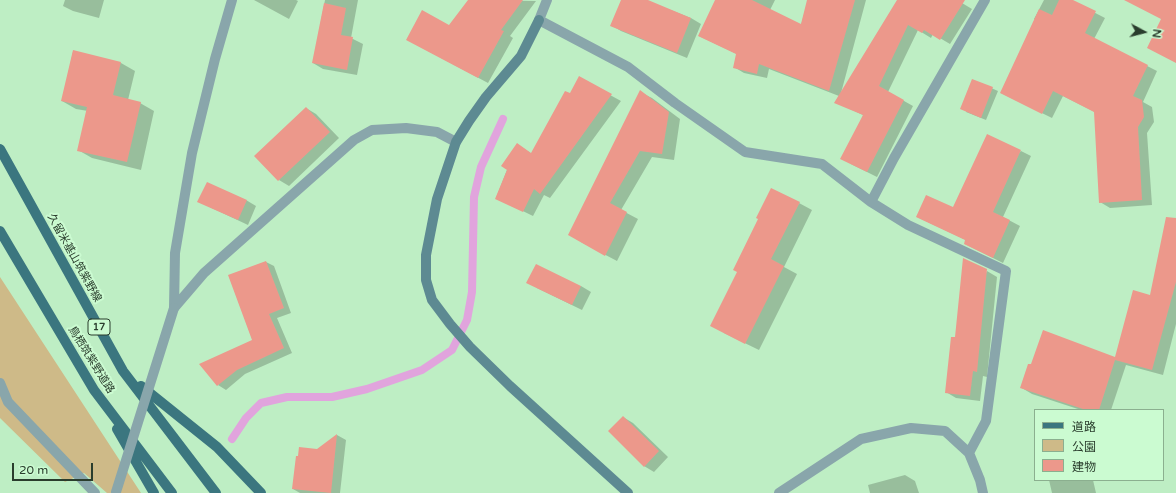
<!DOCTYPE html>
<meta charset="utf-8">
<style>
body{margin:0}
#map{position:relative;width:1176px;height:493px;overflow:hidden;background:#beeec4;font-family:"Varela Round","Noto Sans JP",sans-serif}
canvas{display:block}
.legend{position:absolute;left:1034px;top:409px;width:130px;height:72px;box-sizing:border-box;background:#cbfbd1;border:1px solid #8baf8f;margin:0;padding:5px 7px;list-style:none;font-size:12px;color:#2a3d2d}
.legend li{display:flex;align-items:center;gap:8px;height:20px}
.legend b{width:20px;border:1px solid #8baf8f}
.north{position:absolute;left:1124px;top:12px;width:40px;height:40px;-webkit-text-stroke:3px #cbfbd1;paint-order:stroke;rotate:97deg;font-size:11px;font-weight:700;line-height:16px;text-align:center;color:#2a3d2d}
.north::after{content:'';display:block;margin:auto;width:14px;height:18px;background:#2a3d2d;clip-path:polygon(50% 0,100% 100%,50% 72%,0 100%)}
.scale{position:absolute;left:12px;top:463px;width:81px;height:18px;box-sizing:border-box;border:2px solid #2a3d2d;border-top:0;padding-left:5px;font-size:12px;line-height:14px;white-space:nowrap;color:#2a3d2d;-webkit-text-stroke:3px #cbfbd1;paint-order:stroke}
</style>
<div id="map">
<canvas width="1176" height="493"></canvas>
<ul class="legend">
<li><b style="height:5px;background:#3b767f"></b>道路</li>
<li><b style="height:11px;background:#ceba88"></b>公園</li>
<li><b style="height:11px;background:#ec988b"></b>建物</li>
</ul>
<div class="north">N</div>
<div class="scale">20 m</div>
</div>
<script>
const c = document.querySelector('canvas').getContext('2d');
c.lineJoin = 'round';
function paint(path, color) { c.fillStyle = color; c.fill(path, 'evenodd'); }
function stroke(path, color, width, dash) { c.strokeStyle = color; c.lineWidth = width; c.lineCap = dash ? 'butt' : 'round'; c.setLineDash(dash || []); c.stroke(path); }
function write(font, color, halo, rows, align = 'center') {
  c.font = font + ' "Varela Round","Noto Sans JP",sans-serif'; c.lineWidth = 4; c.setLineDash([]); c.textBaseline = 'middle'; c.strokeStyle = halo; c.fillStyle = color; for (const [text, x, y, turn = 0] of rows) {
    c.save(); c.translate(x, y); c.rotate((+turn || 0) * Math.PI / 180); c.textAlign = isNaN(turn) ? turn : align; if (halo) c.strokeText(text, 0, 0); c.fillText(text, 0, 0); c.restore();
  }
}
paint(new Path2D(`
 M0 277 141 493H107L84 473 65 482 0 418Z`), '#ceba88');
paint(new Path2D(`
 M65 0H104L99 18 73 11 63 6Z
 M254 0H296L298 1 289 19Z
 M325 0H358L351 38 363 44 357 75 323 69 313 63Z
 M469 0 536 1 510 36 513 38 488 83 417 45 449 27Z
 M622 0H645L691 18 701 24 687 58 621 31 611 25Z
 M716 0H775L770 10 801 25 808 0H866L841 93 898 0H957L972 9 950 44 933 34 931 38 918 30 888 92 913 106 877 177 851 164 863 115 835 102 839 96 769 69 767 78 744 73 734 67 737 54 699 36Z
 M1044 0H1070L1105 18 1094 39 1157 71 1143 102 1152 107 1154 122 1147 133 1152 205 1110 208 1100 202 1095 112 1063 96 1052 118 1001 93 1035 20 1034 19Z
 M73 52 121 63 135 71 128 100 140 103 154 111 141 170 92 158 78 150 88 111 76 109 62 101Z
 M579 78 621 101 550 198 544 195 533 216 496 198 517 144 532 154 570 95Z
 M973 80 998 91 986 120 966 112Z
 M640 92 652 98 680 119 674 160 652 157 621 210 638 219 617 261 581 242Z
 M306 108 316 114 339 138 289 186 279 180Z
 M1021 151 1031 156 1003 217 1020 226 1003 263 965 244 966 240 917 217 954 209Z
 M246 200 256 206 248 225 199 202Z
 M799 203 812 210 784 267 797 274 759 350 724 333Z
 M1176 251V324L1163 375 1126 365 1111 410H1081L1032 394 1022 388 1116 358Z
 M266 262 274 266 291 313 277 318 292 353 245 374 226 390 218 385 253 341 229 276Z
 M987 271 997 277 987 377 983 376 980 401 956 398 946 392 956 338Z
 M581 286 591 292 582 310 537 288Z
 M623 417 633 423 668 457 654 472 644 466Z
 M337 435 346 440 340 493H300L293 489 317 450Z
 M905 475 915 481 919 493H870L868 485Z
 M1049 480H1093L1096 493H1052Z`), '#0003');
stroke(new Path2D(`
 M232 439 246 418 261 403 287 397H332L367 389 422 370 452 350 467 320 472 292 474 197 481 167 503 119`), '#e1a4dd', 8);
paint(new Path2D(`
 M468 0H523L501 30 504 31 478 78 406 40 422 10 449 25Z
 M621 0H648L691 18 677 53 610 26Z
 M715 0H752L801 24 807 0H855L829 91 759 64 757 74 733 68 736 54 698 36Z
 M897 0H965L940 40 924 30 922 33 908 25 879 86 904 100 867 172 840 159 863 115 834 103Z
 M1059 0H1073L1096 11 1085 33 1148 65 1133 96 1142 100 1144 117 1138 127 1142 200 1099 203 1094 112 1053 91 1042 114 1000 93 1039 9 1052 15Z
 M1124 0H1176V63L1147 48 1161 19Z
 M324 3 346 8 341 35 353 37 347 70 312 63Z
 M73 50 121 62 113 95 141 102 127 162 77 151 87 107 61 101Z
 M579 76 612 94 540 194 534 189 523 212 495 199 507 170 501 166 517 143 531 153 565 91 570 93Z
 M972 79 993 87 981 118 960 109Z
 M640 90 669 112 662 154 640 151 610 203 627 212 605 256 568 235Z
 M306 107 330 132 278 181 254 156Z
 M987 134 1021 150 993 212 1010 220 993 258 964 244 965 240 916 217 926 195 953 207Z
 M207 182 247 200 238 220 197 202Z
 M771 188 800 202 771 259 784 266 745 344 710 326 737 272 733 270 758 219 756 218Z
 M1166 217 1176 218V282L1152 370 1115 360 1099 410H1086L1020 388 1028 364H1031L1043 330 1115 357 1133 290 1150 295Z
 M963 258 987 269 977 372 973 371 970 396 945 393 951 337H955Z
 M266 261 284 308 269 314 284 348 237 370 217 386 199 364 252 340 228 275Z
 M536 264 581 286 572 305 526 283Z
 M623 416 659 451 644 467 608 431Z
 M337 434 331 493 292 489 296 456H298L299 447 317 449Z`), '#ec988b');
stroke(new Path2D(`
 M547 0 539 20 628 67 675 103 745 152 822 164 871 202 908 225 1006 271 986 421 969 453
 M871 202 894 158 985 0
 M174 308 204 273 354 140 372 130 406 128 437 132 456 142
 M174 308 175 253 192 153 215 59 232 0
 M0 383 8 402 95 493
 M779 493 861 439 911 428 945 431 969 453 980 480 983 493`), '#89a6ab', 10);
stroke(new Path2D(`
 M539 20 521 56 486 97 469 121 456 142 437 199 426 255V280L432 300 450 324 470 347 510 386 628 493`), '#5d8a92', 10);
stroke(new Path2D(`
 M0 149 123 371 216 493
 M0 231 94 390 172 493
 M141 386 217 447 261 493
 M117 429 154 493`), '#3b767f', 10);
stroke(new Path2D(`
 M116 492 174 308`), '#89a6ab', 10);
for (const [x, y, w] of [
 [99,327,22]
]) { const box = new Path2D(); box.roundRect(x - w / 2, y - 8, w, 16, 3); c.fillStyle = '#cbfbd1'; c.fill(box); stroke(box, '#2a3d2d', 1); }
write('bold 10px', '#2a3d2d', null, [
 ["17",99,327]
]);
write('11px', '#2a3d2d', '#cbfbd1', [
 ["久留米基山筑紫野線",74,258,61],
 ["鳥栖筑紫野道路",91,360,58]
]);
</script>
